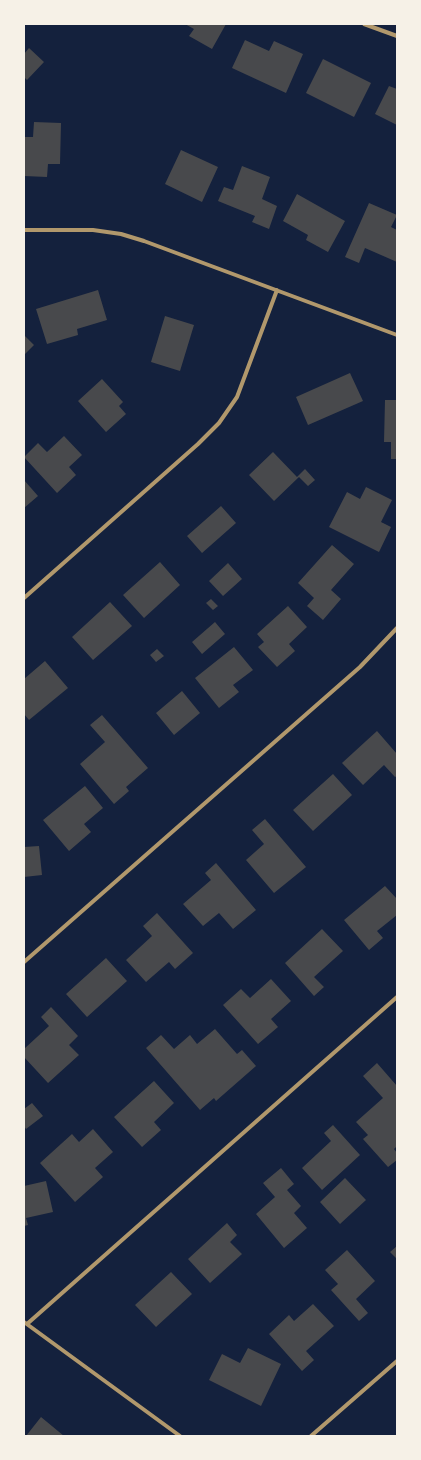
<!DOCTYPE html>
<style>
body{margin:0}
#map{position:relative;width:421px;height:1460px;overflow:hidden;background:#14213d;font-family:Barlow,sans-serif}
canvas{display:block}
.frame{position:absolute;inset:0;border:25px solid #f6f1e7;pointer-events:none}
</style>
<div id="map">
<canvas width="421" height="1460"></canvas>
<div class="frame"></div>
</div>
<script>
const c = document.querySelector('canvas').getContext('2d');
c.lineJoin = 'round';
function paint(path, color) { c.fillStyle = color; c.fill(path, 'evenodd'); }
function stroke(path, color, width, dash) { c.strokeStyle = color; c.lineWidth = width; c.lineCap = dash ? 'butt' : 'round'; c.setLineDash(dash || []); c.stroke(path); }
paint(new Path2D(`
 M185 24H226L212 49 189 36 194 29Z
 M245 40 269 51 274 41 303 54 286 93 232 68Z
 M29 48 44 62 27 80 24 77V54Z
 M323 59 371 83 354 117 306 93Z
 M389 86 397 89V125L375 114Z
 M34 122 61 123 60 164H48L47 177 24 176V137H33Z
 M181 150 218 167 202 202 165 184Z
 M242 166 270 177 262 199 277 206 269 229 252 222 255 216 218 201 224 187 233 190Z
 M297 194 345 221 328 252 306 240 308 235 283 221Z
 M369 203 397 215 391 227 397 230V262L365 248 359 263 345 257Z
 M98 290 107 320 77 329 78 335 47 344 36 309Z
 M165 316 194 325 180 371 151 362Z
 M24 335 34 345 24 355Z
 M350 373 363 401 308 425 296 397Z
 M102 379 123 402 119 406 126 414 106 432 78 401Z
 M385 400H397V459H391V442H384Z
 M64 436 82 455 69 467 76 475 57 493 24 457 38 443 47 452Z
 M273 452 297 477 305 469 315 480 308 486 299 477 274 501 249 475Z
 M24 480 38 496 24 508Z
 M366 487 392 500 381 522 391 527 379 552 329 527 347 492 360 499Z
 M221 506 236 523 202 553 187 536Z
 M332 545 354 564 331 590 341 599 323 620 307 606 314 598 298 583Z
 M160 562 180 585 144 618 123 595Z
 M228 563 242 579 223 596 209 581Z
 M211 599 218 606 213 610 206 603Z
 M110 602 132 626 93 660 72 637Z
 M288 606 307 627 289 644 295 651 277 667 258 647 264 642 257 634Z
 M215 622 225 634 202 654 192 642Z
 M234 647 253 670 233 685 239 692 219 708 195 678Z
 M157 649 164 656 156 662 150 655Z
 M45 661 68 688 29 720 24 714V679Z
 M182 691 200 713 174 735 156 713Z
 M102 715 148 768 126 787 129 791 114 804 80 764 105 742 90 725Z
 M377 731 397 754V776L395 777 384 765 363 785 342 763Z
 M333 774 352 795 313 831 293 810Z
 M85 786 103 808 84 824 91 832 69 851 43 820Z
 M265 819 306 867 274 893 246 860 264 844 252 830Z
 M39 846 42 875 24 877V847Z
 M216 863 256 910 233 929 219 913 203 926 183 904 211 880 205 873Z
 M385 886 397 899V915L377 931 383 938 369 950 344 920Z
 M157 913 193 953 175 969 169 962 146 982 126 960 152 936 143 926Z
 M322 929 343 951 314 977 324 987 314 996 285 963Z
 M106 958 127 981 87 1017 66 994Z
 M271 979 291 1001 271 1019 278 1027 258 1044 223 1005 241 989 250 998Z
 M51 1007 78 1036 69 1045 79 1055 48 1083 24 1057V1049L49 1026 41 1017Z
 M215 1029 237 1054 242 1050 256 1066 216 1101 214 1098 200 1110 146 1048 161 1035 174 1049 190 1035 197 1044Z
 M377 1063 397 1086V1146L394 1149 397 1153V1160L388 1167 363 1139 368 1135 356 1122 383 1098 363 1076Z
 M154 1081 174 1103 154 1122 161 1130 142 1147 114 1117Z
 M32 1103 43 1116 26 1129 24 1126V1109Z
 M333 1125 360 1155 322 1190 302 1168 331 1141 324 1133Z
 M93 1129 113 1152 95 1168 103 1177 75 1202 40 1163 72 1134 79 1142Z
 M281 1168 294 1184 287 1190 301 1206 294 1213 307 1228 284 1248 256 1214 275 1197 263 1183Z
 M345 1178 366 1200 340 1224 320 1202Z
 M46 1181 53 1212 26 1218 28 1225 24 1226V1186Z
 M227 1223 237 1235 230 1242 242 1254 210 1283 188 1259Z
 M397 1246V1259L390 1252Z
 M347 1250 375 1281 356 1299 368 1313 359 1321 331 1290 338 1284 325 1270Z
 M171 1272 192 1294 156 1327 135 1305Z
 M313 1304 334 1326 306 1351 314 1360 302 1371 269 1334 289 1315 294 1321Z
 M248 1348 281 1364 261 1406 209 1380 222 1354 240 1363Z
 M41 1417 64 1436H26Z`), '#48494c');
stroke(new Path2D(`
 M364 24 397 36
 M24 230H93L121 234 144 241 397 335
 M24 598 198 444 219 423 237 397 277 290
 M24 962 360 667 397 628
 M24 1322 180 1436
 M27 1324 397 997
 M311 1436 397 1361`), '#b1986c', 4);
</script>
